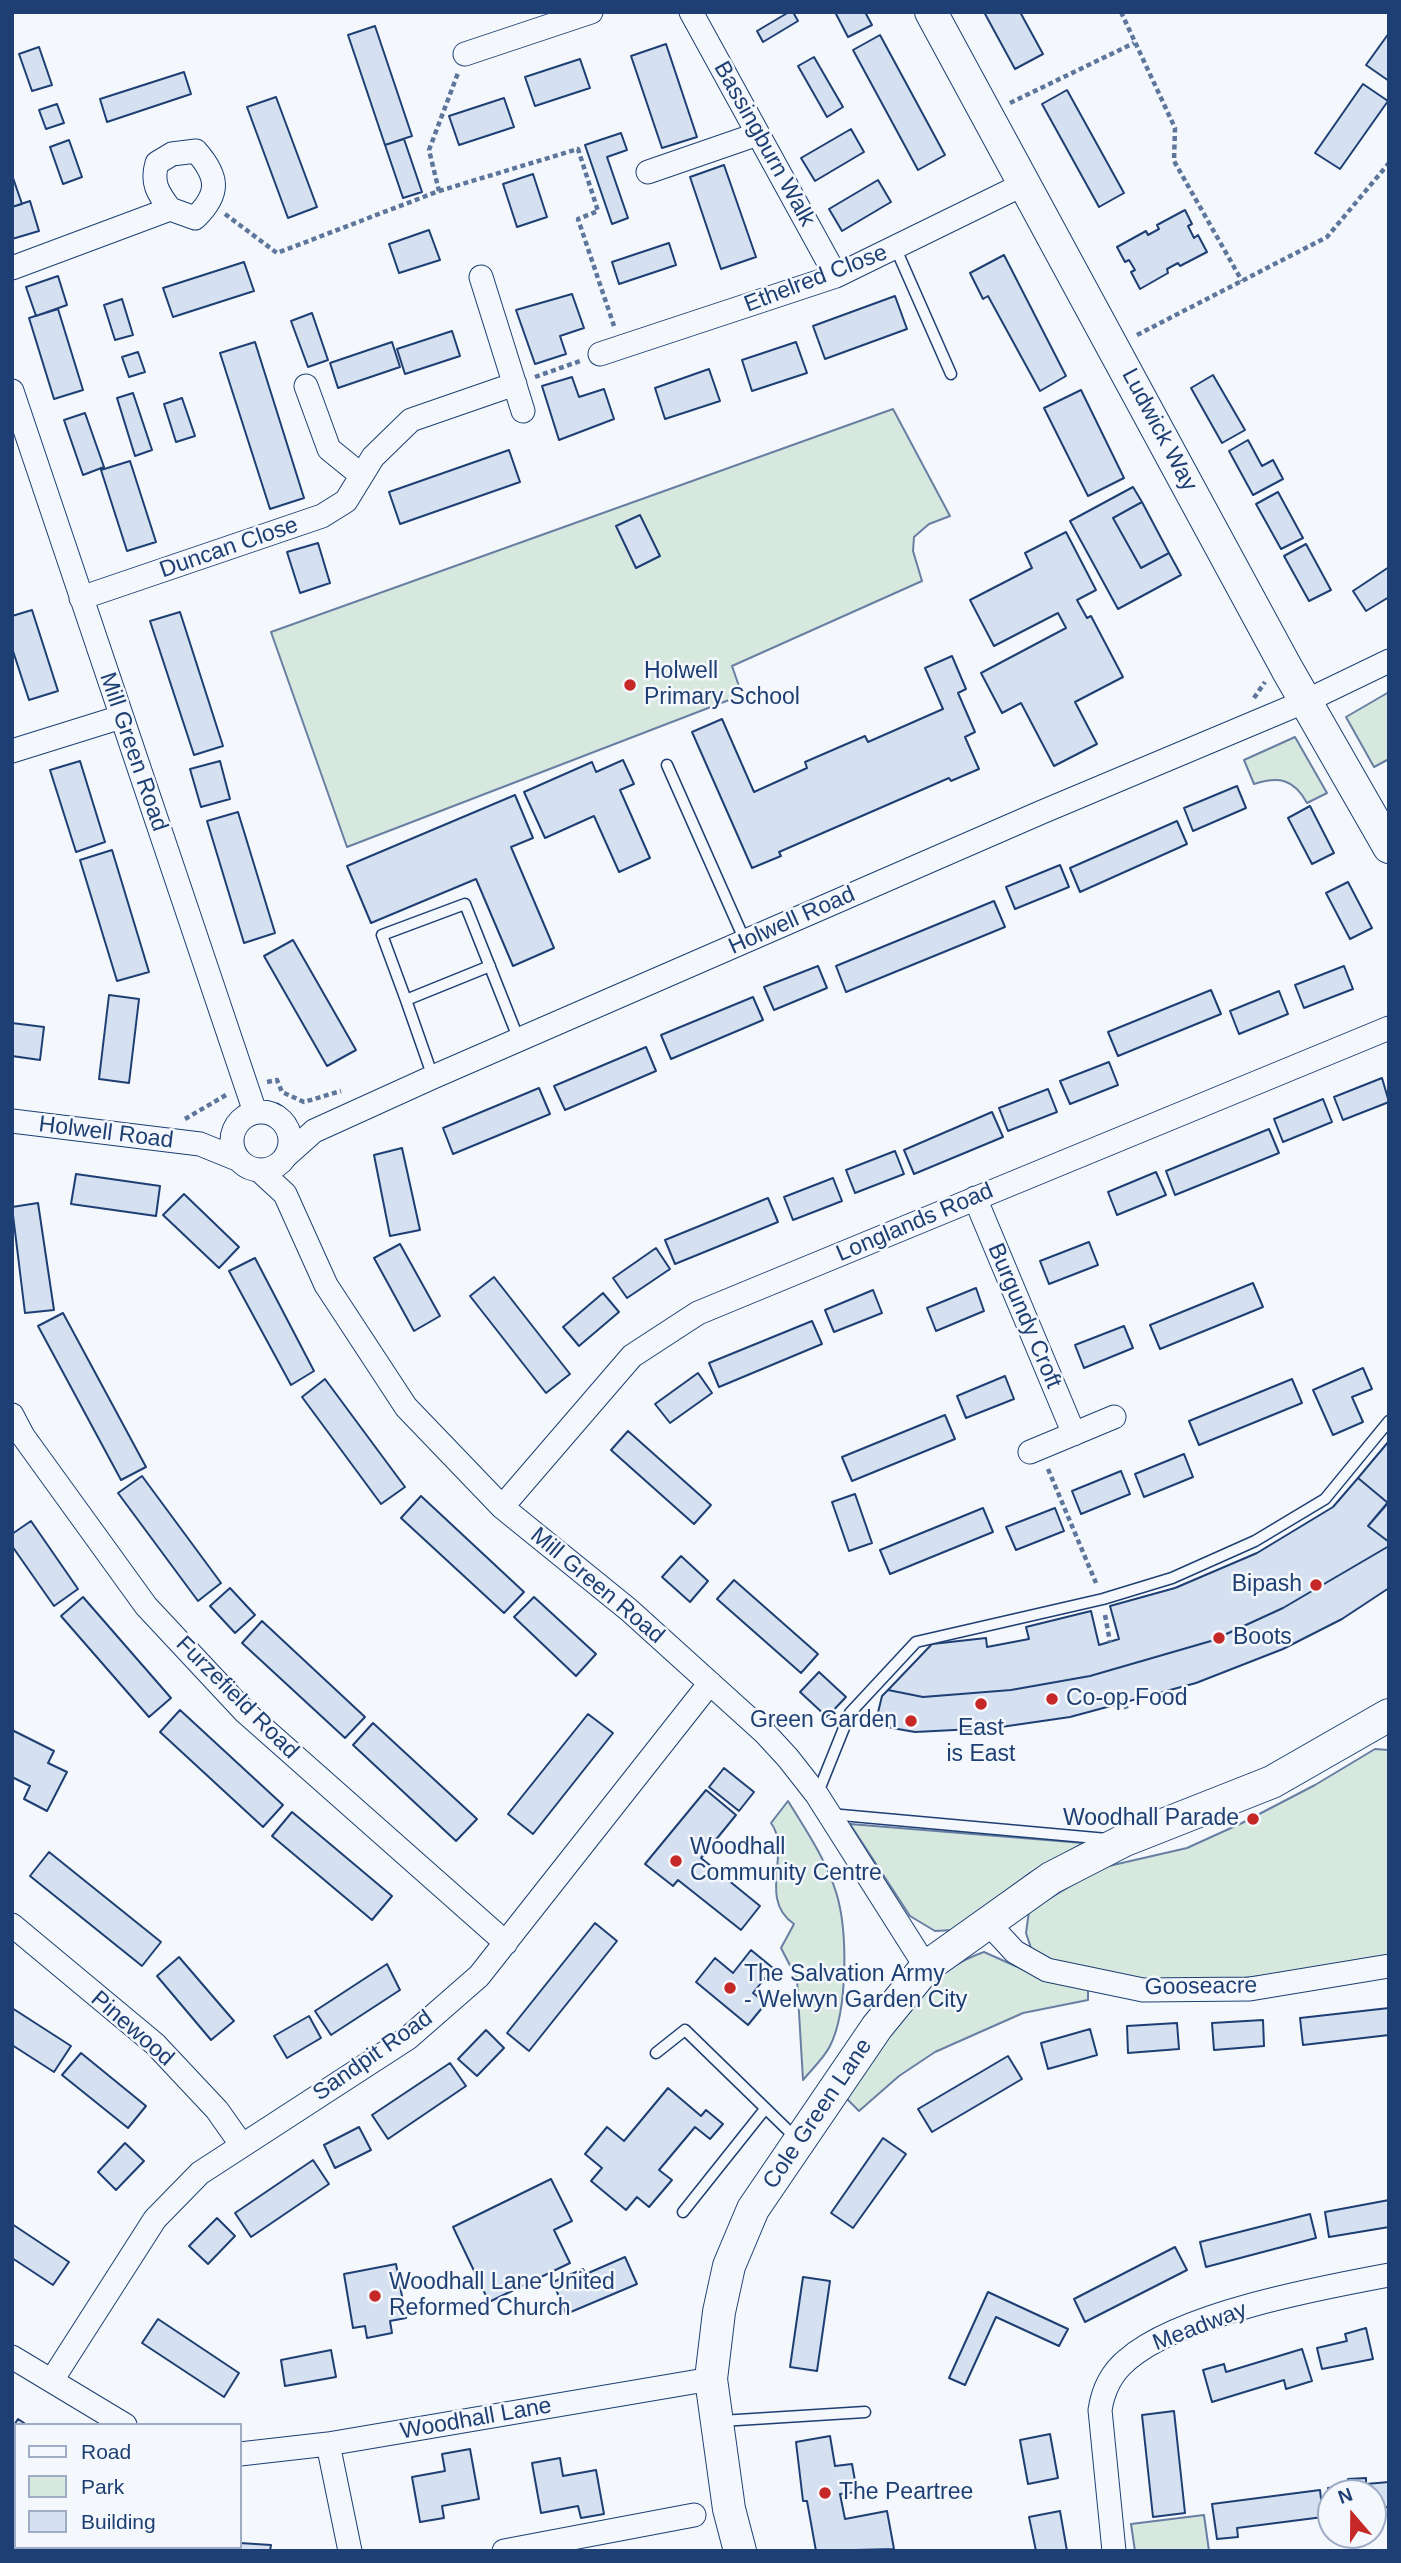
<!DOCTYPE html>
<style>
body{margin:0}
#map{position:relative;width:1401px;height:2563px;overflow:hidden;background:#f4f7fb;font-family:Arial,sans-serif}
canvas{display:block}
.frame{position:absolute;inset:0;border:14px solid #1d3f73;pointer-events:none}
.legend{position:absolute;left:14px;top:2423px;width:228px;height:126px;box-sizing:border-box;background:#f4f7fb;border:2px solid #9eadc5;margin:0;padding:9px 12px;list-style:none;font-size:21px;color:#1d3f73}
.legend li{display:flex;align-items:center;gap:14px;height:35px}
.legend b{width:35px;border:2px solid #9eadc5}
.north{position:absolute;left:1317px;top:2479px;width:70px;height:70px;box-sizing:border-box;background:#f4f7fb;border:2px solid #9eadc5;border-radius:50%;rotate:340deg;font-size:19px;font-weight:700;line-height:28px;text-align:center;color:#1d3f73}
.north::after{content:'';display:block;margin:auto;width:24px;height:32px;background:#c62828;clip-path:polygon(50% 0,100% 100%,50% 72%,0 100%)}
</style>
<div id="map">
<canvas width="1401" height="2563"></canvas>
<div class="frame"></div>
<ul class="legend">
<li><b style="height:9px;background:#f4f7fb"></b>Road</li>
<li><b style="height:19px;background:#d7e8df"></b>Park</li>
<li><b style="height:19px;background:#d5e0f0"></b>Building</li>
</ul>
<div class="north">N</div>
</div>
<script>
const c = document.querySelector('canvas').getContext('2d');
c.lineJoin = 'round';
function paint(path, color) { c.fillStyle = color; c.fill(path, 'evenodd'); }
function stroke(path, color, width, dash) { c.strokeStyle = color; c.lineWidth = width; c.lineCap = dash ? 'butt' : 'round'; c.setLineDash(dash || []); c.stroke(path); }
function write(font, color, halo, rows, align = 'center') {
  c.font = font + ' Arial,sans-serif'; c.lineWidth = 5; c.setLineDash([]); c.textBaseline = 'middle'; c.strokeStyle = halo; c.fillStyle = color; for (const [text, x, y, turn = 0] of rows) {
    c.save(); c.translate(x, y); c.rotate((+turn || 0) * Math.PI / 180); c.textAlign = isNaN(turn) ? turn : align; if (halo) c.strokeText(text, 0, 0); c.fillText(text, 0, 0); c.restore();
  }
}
const green = new Path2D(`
 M893 409 950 516 929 524 914 537 913 551 922 581 732 666 742 695 347 847 271 632Z
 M1389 692V759L1374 767 1346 717Z
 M1295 737 1327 793 1307 803C1294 779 1279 776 1254 784L1244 760Z
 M1375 1749 1389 1750V1958L1346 1967 1234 1979 1128 1980 1046 1960 1031 1948 1026 1933 1029 1911 1100 1868 1187 1848 1242 1823 1315 1785Z
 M788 1801C806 1830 826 1860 836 1892 848 1930 848 2010 830 2046 824 2058 812 2069 803 2080L797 1979 781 1948 794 1924C757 1899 792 1851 771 1823Z
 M850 1824 1083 1843 1030 1873 953 1930 935 1931 910 1916Z
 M984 1952 1040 1977 1088 1989V2000L1023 2013 935 2052 899 2076 859 2111 845 2097C881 2044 920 1973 984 1952Z
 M1204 2515 1209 2551H1135L1131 2524Z`);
paint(green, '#d7e8df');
stroke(green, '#687fa3', 2);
const building = new Path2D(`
 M789 12H793L798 21 763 42 757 31Z
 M835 12H865L872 25 848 37Z
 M984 12H1020L1043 54 1015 69Z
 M375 26 412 136 385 145 348 35Z
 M1389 33V81L1366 65Z
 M880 35 945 155 918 170 853 50Z
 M666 44 697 137 662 148 631 56Z
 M39 47 52 85 32 91 19 54Z
 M814 57 843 107 827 117 798 66Z
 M580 59 590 88 535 106 525 77Z
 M184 72 191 94 107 122 100 99Z
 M1363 84 1388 101 1340 169 1315 153Z
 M1067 90 1124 193 1099 207 1042 104Z
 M276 97 317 207 288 218 247 107Z
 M504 98 514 127 459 145 449 116Z
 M57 104 64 123 46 129 39 110Z
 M851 129 864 152 815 181 801 158Z
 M621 133 627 150 607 157 628 218 612 224 585 145Z
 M404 139 422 192 403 198 385 145Z
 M69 140 82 177 63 184 50 147Z
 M724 165 756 257 721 269 690 177Z
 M533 174 547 217 517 227 503 184Z
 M12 175 22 204 12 207Z
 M878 180 891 202 842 231 829 209Z
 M30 201 39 231 12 239V207Z
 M1185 210 1192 224 1188 226 1194 238 1198 235 1207 252 1180 266 1178 263 1167 269 1168 273 1140 289 1131 272 1135 270 1129 260 1125 262 1117 247 1146 231 1148 235 1159 229 1157 225Z
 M429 230 440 260 399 273 389 244Z
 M669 243 676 265 619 284 612 262Z
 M1004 255 1066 376 1040 391 988 296 983 299 970 273Z
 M244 262 254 291 173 317 163 288Z
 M58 276 67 305 36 316 26 287Z
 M572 294 584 328 560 336 566 354 535 364 516 310Z
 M895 296 907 329 825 359 813 326Z
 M122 299 133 335 115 340 104 305Z
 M58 309 83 390 54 399 29 318Z
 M312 313 328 360 308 367 291 321Z
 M452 331 460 356 405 374 397 349Z
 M255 342 304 498 270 509 220 353Z
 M392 342 400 367 338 388 330 363Z
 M796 342 807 373 752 391 742 360Z
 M138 352 145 372 129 377 122 357Z
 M709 369 720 401 665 419 655 388Z
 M1213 375 1245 430 1222 443 1191 388Z
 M572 377 579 397 604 389 614 419 559 440 542 386Z
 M1081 390 1124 478 1088 496 1044 408Z
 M133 393 152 450 135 456 117 398Z
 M182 398 195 436 176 442 164 404Z
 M85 413 104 467 83 475 64 420Z
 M1248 440 1262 466 1273 460 1283 479 1253 495 1229 451Z
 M509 450 520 482 400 524 389 492Z
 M130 461 156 542 127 551 101 470Z
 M1133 487 1142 502 1113 518 1141 568 1169 553 1181 575 1118 609 1070 521Z
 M1278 492 1303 538 1281 549 1256 504Z
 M1142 502 1169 553 1141 568 1113 518Z
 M640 515 660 556 636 568 616 526Z
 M1066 532 1096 590 1077 600 1087 618 1091 616 1123 677 1075 702 1097 744 1054 766 1021 703 1002 713 981 673 1066 628 1058 613 994 646 970 600 1032 568 1025 553Z
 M318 543 330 583 300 593 287 552Z
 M1306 544 1331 590 1309 601 1284 556Z
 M1389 567V597L1366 611 1353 591Z
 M32 610 58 691 29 700 12 648V616Z
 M180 612 223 746 194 755 150 621Z
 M952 656 966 689 958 693 975 732 965 737 979 769 951 781 949 778 779 852 781 856 752 868 692 732 722 719 754 792 807 768 805 762 865 736 868 742 943 709 925 668Z
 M623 760 634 784 620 790 650 858 619 872 594 816 545 838 524 792 592 762 596 772Z
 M80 761 105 842 76 852 50 770Z
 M220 761 230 799 201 807 190 769Z
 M1237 786 1246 808 1193 831 1184 808Z
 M515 795 533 838 511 847 554 948 513 966 476 879 371 923 347 866Z
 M1310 806 1334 853 1312 864 1288 818Z
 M238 812 275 933 244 943 207 821Z
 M1177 821 1187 844 1080 892 1070 868Z
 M112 850 149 972 117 981 80 860Z
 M1060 865 1069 887 1015 909 1006 887Z
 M1348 882 1372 928 1350 939 1326 893Z
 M994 901 1005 927 846 992 836 966Z
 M293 940 356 1050 327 1066 264 956Z
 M818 966 827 988 774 1010 764 987Z
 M1344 966 1353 989 1304 1008 1295 985Z
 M1211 990 1221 1014 1118 1056 1108 1032Z
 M1279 991 1288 1014 1239 1034 1230 1011Z
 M109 995 139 999 129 1083 99 1079Z
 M753 997 763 1020 671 1059 661 1035Z
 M12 1023 44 1027 40 1060 12 1056Z
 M646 1047 656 1071 565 1110 554 1086Z
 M1109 1062 1118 1085 1070 1104 1060 1081Z
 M1382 1078 1389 1102 1343 1120 1334 1097Z
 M539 1088 550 1114 453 1154 443 1128Z
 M1048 1089 1057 1112 1008 1131 999 1108Z
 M1323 1099 1332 1122 1283 1142 1274 1119Z
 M992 1112 1003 1137 914 1174 904 1150Z
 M1269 1129 1279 1153 1175 1195 1166 1171Z
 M402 1148 420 1230 390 1236 374 1155Z
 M895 1151 904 1174 855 1193 846 1170Z
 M1156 1172 1166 1195 1117 1215 1108 1192Z
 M76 1174 160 1186 156 1216 71 1204Z
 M833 1178 842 1201 793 1220 784 1197Z
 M184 1194 239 1247 219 1268 163 1215Z
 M768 1198 778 1222 675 1264 665 1240Z
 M38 1203 54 1310 25 1313 12 1207Z
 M1089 1242 1098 1265 1049 1284 1040 1261Z
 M400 1244 440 1316 414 1331 374 1258Z
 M656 1248 670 1269 627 1298 613 1278Z
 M255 1258 314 1371 291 1385 229 1271Z
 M494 1277 570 1374 546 1393 470 1296Z
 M1253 1283 1263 1307 1160 1349 1150 1325Z
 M976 1288 984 1311 936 1331 927 1308Z
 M873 1290 882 1313 834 1332 825 1310Z
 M603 1293 619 1312 579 1346 563 1327Z
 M63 1313 146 1467 121 1480 38 1326Z
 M812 1321 822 1344 719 1387 709 1363Z
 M1124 1326 1133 1348 1084 1368 1075 1345Z
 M1363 1368 1372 1389 1352 1397 1363 1422 1333 1435 1313 1390Z
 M698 1373 712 1393 670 1423 655 1404Z
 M1005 1376 1014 1399 966 1418 957 1396Z
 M325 1379 405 1487 381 1504 302 1397Z
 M1292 1379 1302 1403 1199 1445 1189 1421Z
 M945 1415 955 1439 852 1481 842 1457Z
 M628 1431 711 1505 694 1524 611 1450Z
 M1389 1441V1501L1388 1503 1358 1478Z
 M1184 1454 1193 1477 1144 1497 1135 1474Z
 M1121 1471 1130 1494 1081 1514 1072 1491Z
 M142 1476 221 1583 198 1601 118 1493Z
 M1358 1478 1388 1503 1368 1526 1389 1542V1546L1283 1608 1211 1641 1090 1676 1011 1690 923 1697 888 1690 932 1644 986 1638 987 1647 1029 1639 1026 1627 1091 1611 1099 1645 1119 1639 1110 1606 1175 1588 1257 1553 1333 1507Z
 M855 1494 872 1543 849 1551 832 1502Z
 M421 1496 524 1592 504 1613 401 1518Z
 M1389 1501V1542L1368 1526Z
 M983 1508 993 1532 890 1574 880 1550Z
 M1055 1508 1064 1531 1016 1550 1006 1527Z
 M31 1521 78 1589 54 1606 12 1546V1534Z
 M1389 1546V1588L1342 1619 1283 1649 1196 1683 1070 1717 994 1728 915 1732 875 1725 882 1696 888 1690 923 1697 1011 1690 1090 1676 1211 1641 1283 1608Z
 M681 1556 708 1581 690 1602 662 1577Z
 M734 1580 818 1654 801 1673 717 1599Z
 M230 1588 255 1615 235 1633 210 1606Z
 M83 1597 171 1698 149 1717 61 1616Z
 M534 1597 596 1654 576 1676 514 1617Z
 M262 1621 365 1717 345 1738 242 1643Z
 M819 1672 846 1697 827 1717 800 1692Z
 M180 1710 283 1805 263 1827 160 1732Z
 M588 1714 613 1733 533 1834 508 1814Z
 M373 1723 477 1819 456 1841 353 1745Z
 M12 1730 54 1751 48 1763 67 1772 47 1811 24 1799 30 1786 12 1777Z
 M724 1768 754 1792 739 1811 709 1787Z
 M706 1790 736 1815 701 1858 760 1906 741 1930 678 1880 673 1886 645 1864Z
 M292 1812 392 1896 372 1920 272 1836Z
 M49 1852 161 1942 142 1966 30 1876Z
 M595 1923 617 1941 529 2051 507 2033Z
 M751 1950 773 1968 753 1993 766 2003 748 2025 696 1982 715 1958 733 1973Z
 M179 1957 234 2021 211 2040 157 1976Z
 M387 1964 400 1990 331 2035 315 2011Z
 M12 2008 71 2046 54 2072 12 2045Z
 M1389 2008V2035L1303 2045 1300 2018Z
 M309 2016 321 2038 287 2058 274 2036Z
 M1263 2020 1264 2046 1214 2050 1212 2023Z
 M1177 2023 1179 2049 1128 2053 1127 2026Z
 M1090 2029 1097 2055 1048 2069 1041 2043Z
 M486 2030 504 2048 477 2076 458 2059Z
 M81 2053 146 2106 128 2128 62 2075Z
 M1008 2056 1022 2079 932 2132 918 2109Z
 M450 2063 466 2086 388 2139 372 2115Z
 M668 2088 701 2116 706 2110 723 2124 710 2139 695 2127 659 2170 672 2180 649 2207 637 2197 626 2210 591 2181 602 2168 585 2154 607 2127 624 2141Z
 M359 2127 371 2150 335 2168 324 2145Z
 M883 2138 906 2154 853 2228 831 2213Z
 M125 2143 144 2161 116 2190 98 2172Z
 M313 2160 329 2184 251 2237 235 2213Z
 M551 2179 572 2221 554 2230 570 2263 489 2302 453 2227Z
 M1389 2200V2227L1329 2237 1325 2212Z
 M1310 2214 1316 2238 1206 2267 1200 2242Z
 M217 2218 235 2236 208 2264 189 2246Z
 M12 2224 69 2262 53 2285 12 2258Z
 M1175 2247 1187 2270 1085 2322 1074 2299Z
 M625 2257 637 2284 566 2314 553 2282 583 2269 586 2274Z
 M396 2264 406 2318 390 2321 392 2333 367 2338 365 2326 353 2328 344 2274Z
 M803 2277 830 2281 817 2371 790 2367Z
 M988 2292 1068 2329 1059 2346 996 2317 965 2385 949 2378Z
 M158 2319 239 2373 224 2397 142 2343Z
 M1366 2328 1373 2359 1322 2369 1317 2348 1347 2341 1345 2334Z
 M1302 2349 1312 2381 1286 2389 1284 2380 1212 2402 1203 2370 1224 2364 1226 2372Z
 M331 2350 336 2377 285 2386 281 2360Z
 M1174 2411 1185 2513 1153 2517 1142 2415Z
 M18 2419 27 2425H16V2451L12 2449V2428Z
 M1050 2434 1058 2478 1028 2484 1020 2440Z
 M830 2436 835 2466 852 2464 857 2492 840 2494 845 2519 887 2511 894 2549 816 2551 807 2501H803L796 2442Z
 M470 2449 479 2499 442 2506 444 2518 420 2522 412 2477 445 2471 442 2454Z
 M560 2458 563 2476 596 2470 604 2514 581 2518 578 2506 541 2513 532 2463Z
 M1366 2478V2484L1389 2482V2507L1373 2508V2493H1331V2513L1328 2488 1348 2486V2479Z
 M1320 2490 1323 2517 1237 2528 1238 2537 1217 2539 1212 2504Z
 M1060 2511 1067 2551H1036L1029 2517Z
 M240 2543 271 2545 270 2551H220V2547H240Z`);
paint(building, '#d5e0f0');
stroke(building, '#1d3f73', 2);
const lane = new Path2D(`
 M896 249 951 374
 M667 765 745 941
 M490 966 406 1000 382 935 465 904 519 1040
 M406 1000 433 1077
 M817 1795 850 1713 916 1642 1103 1599 1172 1578 1255 1541 1325 1499 1389 1421
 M830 1814 1107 1839
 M656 2053 685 2030 797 2139
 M683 2212 765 2109
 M721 2421 865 2412`);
const street = new Path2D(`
 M691 12 836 276
 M465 54 591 12
 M648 172 758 134
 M12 268 170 209 195 218C220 194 219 177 196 151L172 154 157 163C151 183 158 193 170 209
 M481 277 523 411
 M600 354 836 276 1024 184
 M306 386 329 449 361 475
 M12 391 255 1112
 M81 598 322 516 346 501 373 457 411 420 515 384
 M12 751 121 717
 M232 1141a29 29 0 1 1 58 0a29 29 0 1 1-58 0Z
 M12 1121 200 1144 237 1159
 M286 1156 314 1131 433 1077 1042 812 1306 701 1389 661
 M259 1170 285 1194 326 1285 406 1407 502 1507 629 1610 765 1733 788 1758 817 1795 926 1967
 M975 1198 1074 1434
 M12 1415 23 1436 146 1606 245 1712 506 1943
 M1030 1452 1114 1417
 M502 1507 632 1356 698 1313 1389 1028
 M989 1924 1015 1952 1047 1970 1143 1990 1250 1989 1389 1966
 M12 1925 155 2044 217 2110 241 2144
 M12 2357 125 2425
 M52 2380 155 2219 200 2173 408 2038 479 1976 710 1683
 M328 2444 350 2551
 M240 2454 328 2444 711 2379
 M504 2551 694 2515
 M1114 2551 1100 2410C1103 2391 1111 2373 1127 2360 1179 2314 1319 2288 1389 2275`);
const secondary = new Path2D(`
 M931 12 1287 669 1389 847
 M740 2551 729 2509 711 2379 719 2312 729 2266 753 2209 877 2027 926 1967 1051 1878 1125 1840 1272 1782 1389 1715`);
stroke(lane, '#1d3f73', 13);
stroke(street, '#1d3f73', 25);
stroke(secondary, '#1d3f73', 34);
stroke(new Path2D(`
 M1121 12 1175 128 1174 161 1242 281
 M1010 103 1134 43
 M439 191 578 149 598 211 578 219 614 326
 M225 214 277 253 439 191 429 150 458 73
 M1137 335 1327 237 1389 163
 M535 377 580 361
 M1254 698 1265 682
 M267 1082 277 1080 282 1092 304 1102 341 1091
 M185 1119 226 1095
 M1048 1469 1096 1583
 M1105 1615 1110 1642
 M1125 1704 1127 1710`), '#5e769c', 4.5, [5, 3.5]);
stroke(lane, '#f4f7fb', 10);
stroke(street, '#f4f7fb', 23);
stroke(secondary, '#f4f7fb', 32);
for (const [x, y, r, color] of [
 [630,685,7,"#c62828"],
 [1316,1585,7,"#c62828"],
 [1219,1638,7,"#c62828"],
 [1052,1699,7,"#c62828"],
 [981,1704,7,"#c62828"],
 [911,1721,7,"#c62828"],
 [1253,1819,7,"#c62828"],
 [676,1861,7,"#c62828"],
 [730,1988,7,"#c62828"],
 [375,2296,7,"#c62828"],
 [825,2493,7,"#c62828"]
]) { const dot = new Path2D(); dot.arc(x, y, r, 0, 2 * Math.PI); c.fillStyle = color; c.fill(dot); stroke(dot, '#f4f7fb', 2.5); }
write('23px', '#1d3f73', '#f4f7fb', [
 ["Bassingburn Walk",764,144,61],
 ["Ethelred Close",816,279,-21],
 ["Ludwick Way",1159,430,62],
 ["Duncan Close",229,548,-19],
 ["Mill Green Road",133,752,71],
 ["Holwell Road",792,921,-24],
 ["Holwell Road",106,1133,7],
 ["Longlands Road",915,1223,-23],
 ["Burgundy Croft",1024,1316,67],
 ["Mill Green Road",597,1586,40],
 ["Furzefield Road",237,1698,45],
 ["Gooseacre",1201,1987,-1],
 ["Pinewood",132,2029,41],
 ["Sandpit Road",373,2056,-35],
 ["Cole Green Lane",818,2114,-56],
 ["Meadway",1200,2327,-21],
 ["Woodhall Lane",476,2419,-10]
]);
write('23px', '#1d3f73', '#f4f7fb', [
 ["Holwell",644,672],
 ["Primary School",644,698],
 ["Bipash",1302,1585,"right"],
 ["Boots",1233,1638],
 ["Co-op Food",1066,1699],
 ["Green Garden",897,1721,"right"],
 ["East",981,1729,"center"],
 ["is East",981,1755,"center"],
 ["Woodhall Parade",1239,1819,"right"],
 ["Woodhall",690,1848],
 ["Community Centre",690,1874],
 ["The Salvation Army",744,1975],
 ["- Welwyn Garden City",744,2001],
 ["Woodhall Lane United",389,2283],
 ["Reformed Church",389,2309],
 ["The Peartree",839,2493]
], 'left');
</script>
